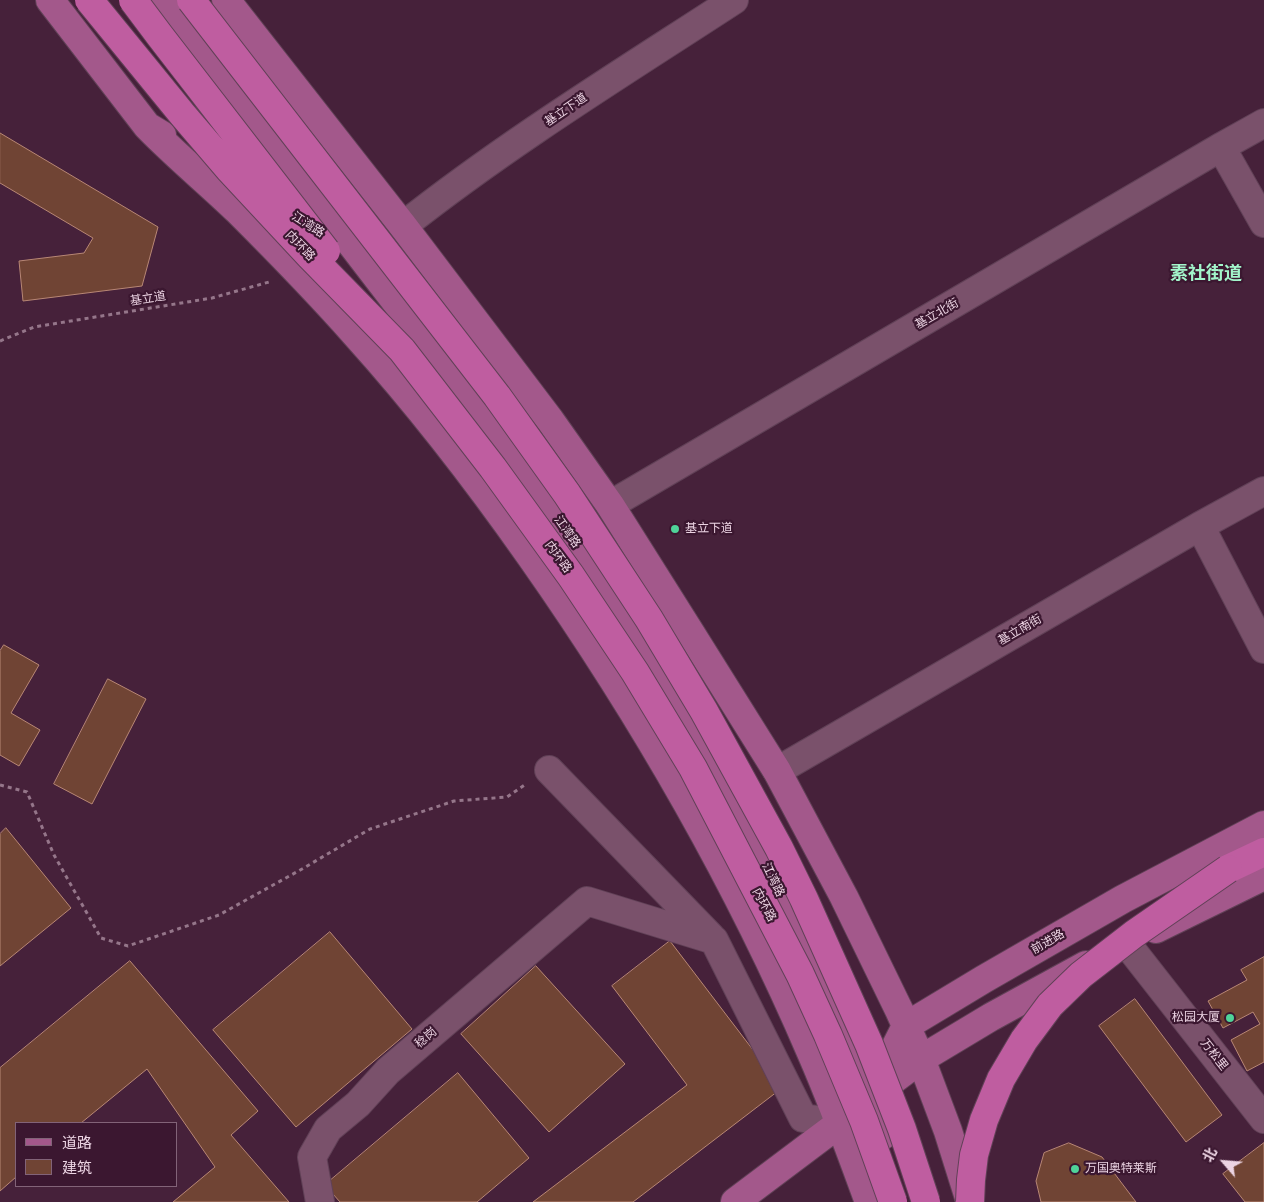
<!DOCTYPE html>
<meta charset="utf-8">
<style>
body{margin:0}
#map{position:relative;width:1264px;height:1202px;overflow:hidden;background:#46213a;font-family:"Fira Sans","Noto Sans SC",sans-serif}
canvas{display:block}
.legend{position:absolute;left:15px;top:1122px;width:162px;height:65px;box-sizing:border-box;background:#3b1730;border:1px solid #826378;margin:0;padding:6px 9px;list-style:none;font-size:15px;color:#ecd4e3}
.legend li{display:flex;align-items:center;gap:10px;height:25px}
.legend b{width:25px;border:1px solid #826378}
.north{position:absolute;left:1199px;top:1137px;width:50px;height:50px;-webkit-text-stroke:4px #3b1730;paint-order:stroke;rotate:297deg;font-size:14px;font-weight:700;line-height:20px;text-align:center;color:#ecd4e3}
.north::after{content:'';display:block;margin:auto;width:18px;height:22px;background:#ecd4e3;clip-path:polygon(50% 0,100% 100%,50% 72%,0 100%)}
</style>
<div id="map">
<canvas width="1264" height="1202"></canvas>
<ul class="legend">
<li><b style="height:6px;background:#a3588b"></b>道路</li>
<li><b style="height:14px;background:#704434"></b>建筑</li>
</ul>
<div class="north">北</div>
</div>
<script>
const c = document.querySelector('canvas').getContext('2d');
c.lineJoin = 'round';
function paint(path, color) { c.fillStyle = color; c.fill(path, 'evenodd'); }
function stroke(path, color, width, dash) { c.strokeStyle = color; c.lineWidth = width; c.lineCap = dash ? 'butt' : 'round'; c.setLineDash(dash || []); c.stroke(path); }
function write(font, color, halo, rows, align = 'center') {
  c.font = font + ' "Fira Sans","Noto Sans SC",sans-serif'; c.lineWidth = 4.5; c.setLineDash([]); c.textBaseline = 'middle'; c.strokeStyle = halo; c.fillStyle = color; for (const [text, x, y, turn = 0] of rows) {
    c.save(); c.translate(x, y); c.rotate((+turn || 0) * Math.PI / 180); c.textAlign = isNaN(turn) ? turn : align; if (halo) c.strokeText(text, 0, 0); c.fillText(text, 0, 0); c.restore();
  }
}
const building = new Path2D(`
 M0 133 158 227 142 286 23 301 19 261 84 253 93 238 0 183Z
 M4 645 39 665 11 713 40 730 19 766 0 755V651Z
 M108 679 146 699 92 804 54 784Z
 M6 828 71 908 0 966V834Z
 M330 932 412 1029 296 1127 213 1030Z
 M670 941 782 1088 633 1202H533L687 1085 612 986Z
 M1264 957V1062L1247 1071 1231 1040 1260 1024 1253 1012 1223 1028 1208 1001 1247 980 1241 970Z
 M130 961 258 1111 231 1135 289 1202H173L215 1167 147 1069 81 1123H16V1177L0 1191V1068Z
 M536 966 625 1064 549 1132 461 1034Z
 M1135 999 1222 1115 1186 1142 1099 1026Z
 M458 1073 529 1158 477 1202H340L325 1185Z
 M1069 1143 1102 1157 1136 1202H1041L1036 1181 1044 1153Z
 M1264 1143V1202H1245L1223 1174Z`);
paint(building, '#704434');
stroke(building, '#b88775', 1);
const minor = new Path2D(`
 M1221 147 1264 223
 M403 226C508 143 622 73 734 0
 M610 505 1221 147 1264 123
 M1200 526 1264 649
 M549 770 711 937
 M777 771 1200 526 1264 491
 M1127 944 1264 1119
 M320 1202 312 1157 328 1129 358 1104 388 1071 587 901 714 940 803 1118 840 1123`);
const major = new Path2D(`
 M50 0 147 126 162 135
 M164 0 508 448 623 616 707 756 762 858 793 922 830 1003 869 1098 882 1136
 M226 0 403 226 550 420 610 505 690 632 777 771 844 897 899 1010 921 1059 948 1131 970 1201
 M147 126C176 156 208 182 238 211 278 251 318 292 356 335 419 405 477 480 531 557 640 712 737 880 812 1055 833 1103 851 1153 869 1202
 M1156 929 1264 876
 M873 1091 906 1026 984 979 1123 899 1264 825
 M735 1202 840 1123 869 1098 921 1059 991 1017 1086 965`);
const highway = new Path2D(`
 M1228 869 1264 852`);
stroke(minor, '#614157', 30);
stroke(major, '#614157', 30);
stroke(highway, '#614157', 30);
stroke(new Path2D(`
 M0 341 34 327 212 298 269 282
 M0 785 27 792 54 855 101 938 128 946 219 915 302 869 370 829 454 801 507 797 526 784`), '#95768a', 3, [4, 4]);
stroke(minor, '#7a516b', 28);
stroke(major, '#a3588b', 28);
stroke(highway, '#bf5da0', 28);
const highwayBridge = new Path2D(`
 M89 0 182 114 229 169 310 256 402 350 493 468 571 576 635 672 693 768 800 974 828 1035 864 1121 893 1202
 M133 0 160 36 326 251
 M191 0 497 396 567 494 649 619 704 711 779 848 804 899 869 1044 902 1129 926 1202
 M970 1202 971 1180 974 1155 984 1120 1001 1079 1024 1040 1050 1005 1081 975 1134 934 1228 869`);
stroke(highwayBridge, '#614157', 30, []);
stroke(highwayBridge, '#bf5da0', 28);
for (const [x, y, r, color] of [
 [675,529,5,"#4fd399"],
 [1230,1018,5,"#4fd399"],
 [1075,1169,5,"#4fd399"]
]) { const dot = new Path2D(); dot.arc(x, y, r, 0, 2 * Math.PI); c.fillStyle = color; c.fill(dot); stroke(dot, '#3b1730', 2); }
write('12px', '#ecd4e3', '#3b1730', [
 ["基立下道",566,110,-34],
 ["江湾路",308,225,32],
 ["内环路",300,246,46],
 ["基立道",148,299,-9],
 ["基立北街",937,314,-30],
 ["江湾路",567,532,55],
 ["内环路",558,557,54],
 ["基立南街",1020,630,-30],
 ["江湾路",773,880,64],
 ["内环路",764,905,62],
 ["前进路",1048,942,-30],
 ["稔岗",426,1038,-40],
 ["万松里",1214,1055,52]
]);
write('12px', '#ecd4e3', '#3b1730', [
 ["基立下道",685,529],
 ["松园大厦",1220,1018,"right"],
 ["万国奥特莱斯",1085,1169]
], 'left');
write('bold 18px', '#a3f6cb', '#3b1730', [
 ["素社街道",1206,274]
]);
</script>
